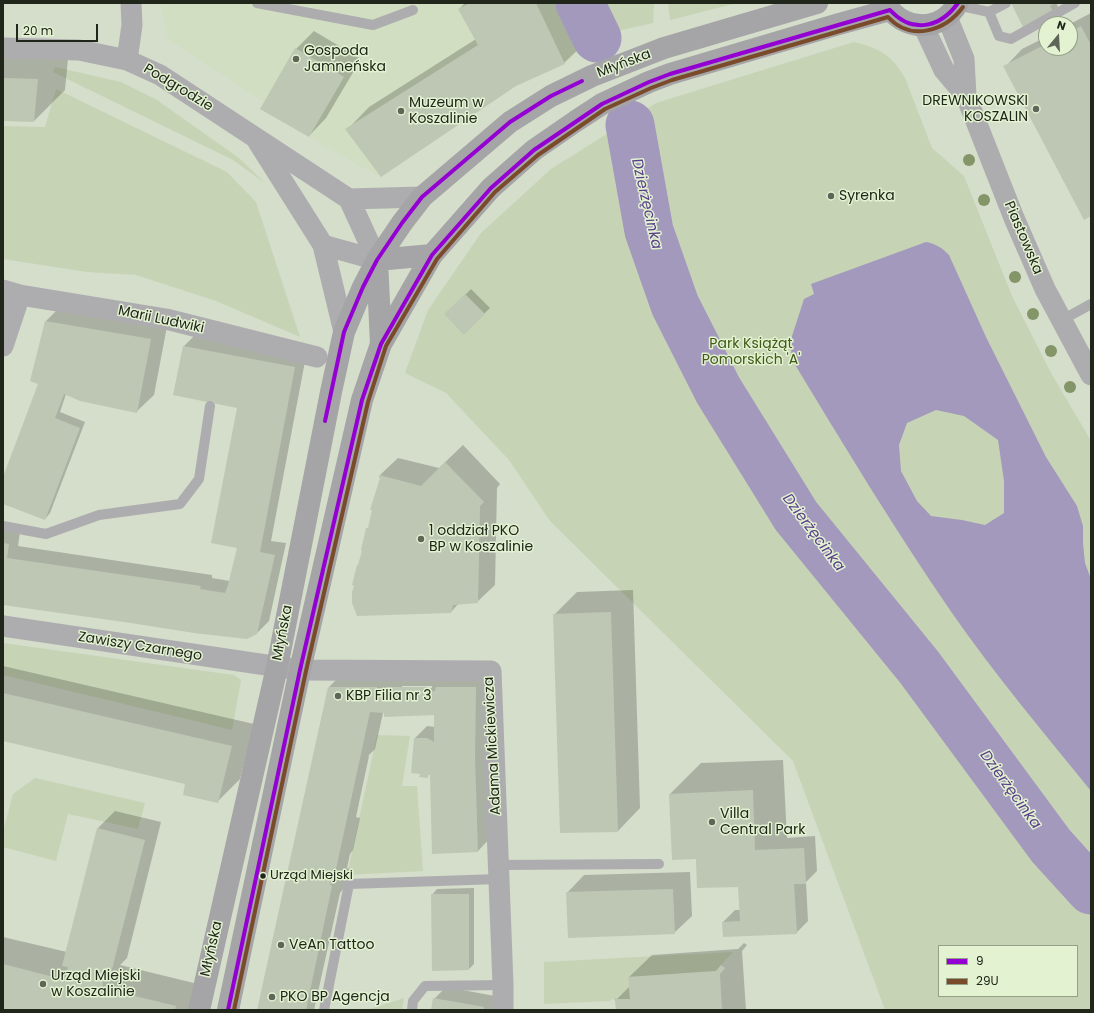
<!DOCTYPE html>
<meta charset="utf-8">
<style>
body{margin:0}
#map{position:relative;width:1094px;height:1013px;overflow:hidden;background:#d5ddcb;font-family:Poppins,sans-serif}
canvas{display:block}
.frame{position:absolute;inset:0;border:4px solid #20261a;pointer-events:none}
.legend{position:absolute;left:938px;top:945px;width:140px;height:52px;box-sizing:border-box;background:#e3f2d1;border:1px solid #95a088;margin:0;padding:5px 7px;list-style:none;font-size:12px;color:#20261a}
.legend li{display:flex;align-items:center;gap:8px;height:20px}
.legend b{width:20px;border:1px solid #95a088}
.north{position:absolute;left:1038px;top:16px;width:40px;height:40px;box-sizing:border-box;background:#e3f2d1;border:1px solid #95a088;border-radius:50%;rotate:18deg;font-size:11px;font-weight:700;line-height:16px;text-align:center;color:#20261a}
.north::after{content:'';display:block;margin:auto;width:14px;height:18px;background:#5f6658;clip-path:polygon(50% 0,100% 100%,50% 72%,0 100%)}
.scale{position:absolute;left:16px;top:24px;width:82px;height:18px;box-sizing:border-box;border:2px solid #20261a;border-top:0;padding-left:5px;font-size:12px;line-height:14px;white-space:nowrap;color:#20261a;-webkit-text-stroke:3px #e3f2d1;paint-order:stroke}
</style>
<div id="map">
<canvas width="1094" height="1013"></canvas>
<div class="frame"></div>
<ul class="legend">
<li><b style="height:5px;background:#9400d3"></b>9</li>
<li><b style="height:5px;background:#7a4b2a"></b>29U</li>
</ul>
<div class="north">N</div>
<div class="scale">20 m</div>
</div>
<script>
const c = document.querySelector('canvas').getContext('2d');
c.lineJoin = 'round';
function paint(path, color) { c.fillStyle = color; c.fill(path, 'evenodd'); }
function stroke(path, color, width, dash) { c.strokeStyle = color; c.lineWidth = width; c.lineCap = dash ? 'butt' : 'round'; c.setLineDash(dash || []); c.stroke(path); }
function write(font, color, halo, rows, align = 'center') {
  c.font = font + ' Poppins,sans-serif'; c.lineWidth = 3; c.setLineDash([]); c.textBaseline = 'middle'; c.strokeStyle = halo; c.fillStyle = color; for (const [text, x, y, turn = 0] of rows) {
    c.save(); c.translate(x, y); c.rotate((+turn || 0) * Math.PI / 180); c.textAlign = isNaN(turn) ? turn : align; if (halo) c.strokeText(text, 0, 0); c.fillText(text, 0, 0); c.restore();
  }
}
paint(new Path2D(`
 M161 3H560L582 49 565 64 516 86 381 177 309 137 344 76 295 48 264 102 168 39Z`), '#d1dec1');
paint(new Path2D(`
 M568 3H654L653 23 582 39Z
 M668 3H737L670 20Z
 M854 42C879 48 892 55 905 78L932 148 964 176 1012 296 1051 373 1091 441V1010H885L793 761 550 521 509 460 446 393 405 373 428 310 481 233 551 169 656 103ZM939 946H1077V996H939Z
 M55 67 121 82 157 100 239 158 265 183 233 160 53 72Z
 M56 89 227 172 256 202 300 337 216 301 136 275 87 272 3 259V126L45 127Z
 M3 643 234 675 241 680 232 730 3 675Z
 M377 735 410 736 402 786H417L423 871 347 875Z
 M35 778 145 803 138 829 68 814 56 861 3 847V832L13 794Z
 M733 952 716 971 628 977 630 999H616L614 997 610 1001 544 1004V962Z
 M404 998 402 1010H367Z`), '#c6d4b5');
paint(new Path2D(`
 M926 242C937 244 942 248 949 255L986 337 1046 457 1077 506 1083 526V543L1085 563 1091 579V791C1044 733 995 675 952 613 895 530 843 444 791 358L792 336 804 299 814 294 811 284ZM936 410 964 416 998 440 1004 481V513L985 525 962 520 931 516 917 501 901 471 899 445 907 423Z`), '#a399bd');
paint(new Path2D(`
 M465 3H569L587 41 564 63 347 130 369 107 476 39 459 9Z
 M1012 3H1056L1061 12Z
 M1091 13V215L1005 67 1022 49 1046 37V48H1070V24Z
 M314 31 361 59 326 118 309 136 296 49Z
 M69 48 65 90 34 121 3 120V49Z
 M3 283 13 286 3 316Z
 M471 289 490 308 464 334 446 314Z
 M63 304 168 321 154 395 136 412 66 394 60 412 85 422 50 513 45 519 3 503V480L39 384 45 322Z
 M195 335 306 356 271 541 286 543 269 621 257 633 3 603V530L20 532 18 546 212 575V578L230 581 238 547V407L184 346Z
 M463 445 500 484 497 488 495 585 477 602 459 603 451 612 358 565 360 563 367 529 369 527 382 477 380 475 398 458 439 468Z
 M633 590 640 808 618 831 554 615 577 592Z
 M3 666 254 724 240 779 217 802 187 784 3 740Z
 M346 670 488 676 495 833 478 851 433 852 431 773 427 776 415 738 427 726 435 727V714L386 710 383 713 375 749 368 756H369L356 817 360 818 353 850 350 854 347 868 349 869 345 887 340 893 314 1010H258L329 687ZM402 686H432V688H402Z
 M783 760 787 838 815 836 817 871 806 882 808 921 796 933 724 936 723 922 735 910H740L739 886 696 858 670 794 701 763Z
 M115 811 161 822 127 958 120 965 198 984 191 1010H3V937L67 952 98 828Z
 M690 872 692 916 674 933 567 893 584 875Z
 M474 888V964L469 969 432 895 437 889Z
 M744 943 747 945 742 951 746 1010H617L616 1000 630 986 629 977 652 955 738 949Z
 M446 987 495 996 494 1010H432L434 999Z`), '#0003');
stroke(new Path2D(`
 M580 3 597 38
 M630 125 649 231 675 305 718 390 796 516 919 667 1051 846 1091 890`), '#a399bd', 49);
paint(new Path2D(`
 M470 3H536L565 64 516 86 381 177 345 129 478 45 458 9Z
 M1011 3H1055L1050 6 1056 18 1026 33Z
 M1081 26 1091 45V216L1084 220 1003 66 1046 44V48H1070V32Z
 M295 48 344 77 309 137 260 109Z
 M3 78 38 79 34 122 3 121Z
 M465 294 485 314 464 335 444 314Z
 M45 321 151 339 137 413 80 401 64 394 55 418 80 428 45 520 3 504V477L38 384 30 381Z
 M183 346 295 367 260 552 275 555 257 634 247 639 194 633 131 623 3 605V543L9 544 7 558 201 586 200 589 225 593 228 585 237 548 211 543 237 408 173 395Z
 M445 462 484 502 480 506 478 603 453 605 451 613 357 616 352 603V592L354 586 352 585 357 565H358L362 551 361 550 366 528H368L372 510H370L380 478H379V475L421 486Z
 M611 612 618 832 560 833 553 614Z
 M328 687H377V691L388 690V687H427L428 691H435L436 687H476L475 758 478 852 432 854 430 775H428V778L419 777 420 774 411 773 414 738H427L434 742V715L384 717V713L370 712 336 869 333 868 330 885 332 886 306 1010H257Z
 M3 693 232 746 218 803 183 795 185 784 3 741Z
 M753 790 755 850 804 848 806 884H794L797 934 723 937 722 922 740 921 738 887 697 888 696 859 672 860 669 794Z
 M97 828 145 840 110 977 104 976 102 988 176 1006 175 1010H3V964L65 980 68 967 62 966Z
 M673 889 675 934 568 938 566 892Z
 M431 894H469V970L432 971Z
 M721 965 725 968 720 974 722 1010H616L615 1001 613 998 614 997 616 999H630L628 977 716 971Z
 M433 998 484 1007V1010H431Z`), '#bec7b3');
stroke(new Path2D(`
 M257 3 373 25 413 10
 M957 5 989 12 1006 3
 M989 12 999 36 1011 39 1075 3
 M1062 320 1091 304
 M3 526 46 534 99 515 180 504 199 479 210 406
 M499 865 659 864
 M324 1010 349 884 499 879
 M412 1010 413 1001 425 986 503 985`), '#adadaf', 10);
stroke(new Path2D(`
 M947 17 964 59 966 96 1014 218 1045 289 1091 375
 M923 25 944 70 966 96
 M3 48 79 50 127 60 160 75 349 199 377 260
 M127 60 132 25 131 3
 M258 142 323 245 344 332
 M349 199 422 197
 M323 245 377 260
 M3 290 20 295 166 319 317 357
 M3 346 20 295
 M3 626 300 670 491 671 503 985V1010`), '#adadaf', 21);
stroke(new Path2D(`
 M885 3C903 32 941 33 958 3
 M377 260 381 344
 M377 260 432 255
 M199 1010 277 667 331 392 344 332 363 287 377 260 402 223 422 197 510 122 551 96 592 76 664 48 817 3
 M228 1010 300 670 362 400 381 344 432 255 491 188 534 150 576 121 602 104 649 82 670 74 839 24 890 10`), '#a5a4a6', 22);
stroke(new Path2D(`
 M325 421 344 332 363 287 377 260 402 223 422 197 510 122 551 96 582 81
 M228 1010 300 670 362 400 381 344 432 255 491 188 534 150 602 104 649 82 670 74 890 10C912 34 940 28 958 3`), '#9400d3', 4);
stroke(new Path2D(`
 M234 1010 306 671 368 402 386 346 437 259 495 192 538 155 605 109 651 88 672 80 888 17C911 42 945 31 963 7`), '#7a4b2a', 4);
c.fillStyle = '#849568';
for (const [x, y] of [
 [969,160],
 [984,200],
 [1015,277],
 [1033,314],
 [1051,351],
 [1070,387]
]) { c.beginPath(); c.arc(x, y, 6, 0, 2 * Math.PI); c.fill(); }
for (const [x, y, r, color] of [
 [296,59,4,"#5f6658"],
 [1036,109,4,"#5f6658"],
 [401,111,4,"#5f6658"],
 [831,196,4,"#5f6658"],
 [421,539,4,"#5f6658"],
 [338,696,4,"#5f6658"],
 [712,822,4,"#5f6658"],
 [263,876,3.5,"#20261a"],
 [281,945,4,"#5f6658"],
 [43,984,4,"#5f6658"],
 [272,997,4,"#5f6658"]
]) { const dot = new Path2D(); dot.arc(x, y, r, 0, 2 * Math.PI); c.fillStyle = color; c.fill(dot); stroke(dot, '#e3f2d1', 1.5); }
write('13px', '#20261a', '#e3f2d1', [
 ["Urząd Miejski",270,876]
], 'left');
write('14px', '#20261a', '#e3f2d1', [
 ["Gospoda",304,51],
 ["Jamneńska",304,67],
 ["DREWNIKOWSKI",1028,101,"right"],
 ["KOSZALIN",1028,117,"right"],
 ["Muzeum w",409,103],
 ["Koszalinie",409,119],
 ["Syrenka",839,196],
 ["1 oddział PKO",429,531],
 ["BP w Koszalinie",429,547],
 ["KBP Filia nr 3",346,696],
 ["Villa",720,814],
 ["Central Park",720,830],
 ["VeAn Tattoo",289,945],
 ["Urząd Miejski",51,976],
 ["w Koszalinie",51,992],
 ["PKO BP Agencja",280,997]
], 'left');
write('14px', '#20261a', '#e3f2d1', [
 ["Młyńska",624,64,-21],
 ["Podgrodzie",178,88,31],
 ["Piastowska",1023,238,67],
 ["Marii Ludwiki",161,320,12],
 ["Młyńska",283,633,-79],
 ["Zawiszy Czarnego",140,647,9],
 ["Adama Mickiewicza",493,746,-93],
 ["Młyńska",212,949,-77]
]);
write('14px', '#415a17', '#e3f2d1', [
 ["Park Książąt",751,344],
 ["Pomorskich 'A'",751,360]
]);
write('italic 15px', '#5a408a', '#e3f2d1', [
 ["Dzierżęcinka",646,204,77],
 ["Dzierżęcinka",813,533,53],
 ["Dzierżęcinka",1010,790,54]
]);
</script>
